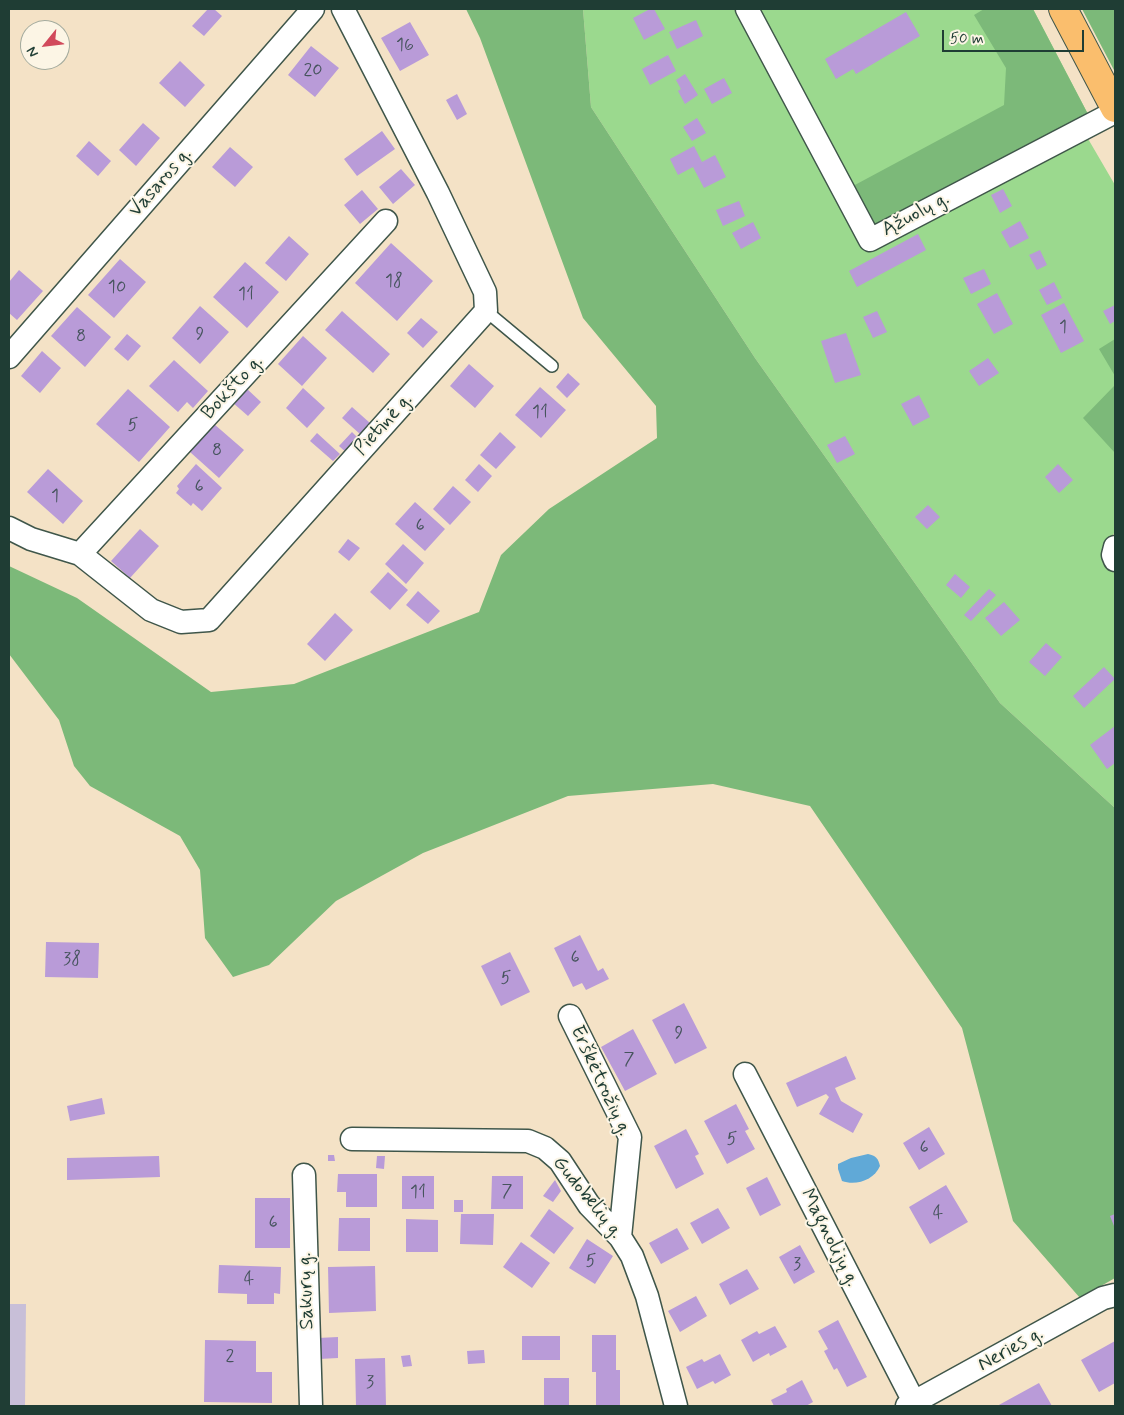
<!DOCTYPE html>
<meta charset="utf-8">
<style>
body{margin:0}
#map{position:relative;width:1124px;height:1415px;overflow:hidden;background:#f4e2c6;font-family:Mynerve,sans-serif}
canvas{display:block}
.frame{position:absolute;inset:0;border:10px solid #1f3d34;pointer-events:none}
.north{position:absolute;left:20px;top:20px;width:50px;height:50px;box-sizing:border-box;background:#fcf5e5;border:1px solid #a4ab9e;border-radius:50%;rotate:241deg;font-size:14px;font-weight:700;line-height:20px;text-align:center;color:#1f3d34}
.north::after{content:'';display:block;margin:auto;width:18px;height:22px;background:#d1495b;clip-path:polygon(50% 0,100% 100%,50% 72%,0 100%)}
.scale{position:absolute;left:942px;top:30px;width:142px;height:22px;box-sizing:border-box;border:2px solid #1f3d34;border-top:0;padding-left:6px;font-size:15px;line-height:18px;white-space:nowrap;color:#1f3d34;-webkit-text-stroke:4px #fcf5e5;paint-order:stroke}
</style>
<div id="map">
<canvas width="1124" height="1415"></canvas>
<div class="frame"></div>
<div class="north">N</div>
<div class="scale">50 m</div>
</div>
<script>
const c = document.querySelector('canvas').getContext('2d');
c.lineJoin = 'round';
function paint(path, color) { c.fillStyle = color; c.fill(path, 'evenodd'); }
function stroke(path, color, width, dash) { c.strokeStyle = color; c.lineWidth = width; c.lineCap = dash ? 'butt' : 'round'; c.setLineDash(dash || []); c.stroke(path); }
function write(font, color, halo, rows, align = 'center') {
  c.font = font + ' Mynerve,sans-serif'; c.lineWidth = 4; c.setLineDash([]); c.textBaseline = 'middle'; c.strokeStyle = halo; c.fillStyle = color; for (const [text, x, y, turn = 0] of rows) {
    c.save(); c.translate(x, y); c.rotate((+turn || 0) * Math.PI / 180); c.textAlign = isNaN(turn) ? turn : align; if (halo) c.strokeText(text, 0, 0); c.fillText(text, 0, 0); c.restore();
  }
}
paint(new Path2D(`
 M9 1304H26L25 1406H9Z`), '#c8bfd8');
paint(new Path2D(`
 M583 9H740L865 250 1087 137 1115 185V532C1103 546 1106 560 1115 574V808L1000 703 755 358 591 107Z
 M755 9H1033L1090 118 875 227Z`), '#9bd98e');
paint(new Path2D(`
 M466 9H583L591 107 755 358 1000 703 1115 808V1278L1080 1298 1013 1221 962 1028 810 806 713 784 568 796 423 853 336 901 269 965 233 977 205 938 200 870 180 836 90 786 74 766 59 720 9 654V566L77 598 211 692 294 684 479 612 501 555 549 509 657 438 656 406 583 318 480 38Z
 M984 9H1033L1090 118 875 227 853 186 1004 105 1006 68 974 15Z
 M1082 9H1115V72Z
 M1115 339V376L1099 349Z
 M1115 385V453L1083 418Z`), '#7cb979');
paint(new Path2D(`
 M868 1154C876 1156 878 1158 880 1166 874 1180 856 1186 842 1181L838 1169V1164L851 1158Z`), '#60a9d7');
paint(new Path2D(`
 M208 9H214L222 16 204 36 192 26Z
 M650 9H654L665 29 644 40 633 18Z
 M906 12 920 36 856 74 853 69 836 79 825 59Z
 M696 20 703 36 677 49 669 32Z
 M410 22 429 55 400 71 381 38Z
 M311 46 339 68 315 97 288 75Z
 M668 55 676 71 650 85 642 69Z
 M180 61 205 85 185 107 159 83Z
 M685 74 698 95 685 104 678 91 681 89 676 80Z
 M724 78 732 93 712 104 704 89Z
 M457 94 467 114 457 120 446 100Z
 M697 118 706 133 692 141 683 127Z
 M143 123 160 138 136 166 119 150Z
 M382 131 395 149 357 176 344 159Z
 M89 141 111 161 98 176 76 156Z
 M694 146 702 162 715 155 726 177 704 188 693 167 678 175 670 159Z
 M230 147 253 167 235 187 212 167Z
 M401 169 415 185 393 204 379 187Z
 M1003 189 1012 206 1000 213 991 195Z
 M362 190 378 209 360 224 344 205Z
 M739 201 745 216 723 226 716 210Z
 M1020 221 1029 238 1010 248 1001 232Z
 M753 222 761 238 741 249 732 233Z
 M918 234 926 250 857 287 849 271Z
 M289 236 309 254 286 281 265 263Z
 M391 243 433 281 397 321 355 283Z
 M1040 250 1047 265 1037 270 1029 255Z
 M120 259 146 282 114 318 88 295Z
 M245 262 279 292 247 328 213 297Z
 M984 269 991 284 971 294 963 278Z
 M19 270 43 291 17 320 9 313V282Z
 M1054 282 1062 298 1047 305 1039 290Z
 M997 293 1013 324 994 334 977 304Z
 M1064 303 1084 341 1061 353 1041 315Z
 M1115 305V321L1110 324 1103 311Z
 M200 306 229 332 200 364 172 338Z
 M77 307 111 337 85 367 51 336Z
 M342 311 390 354 373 373 325 330Z
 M877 311 887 332 873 338 863 317Z
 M421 318 438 332 423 348 407 333Z
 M846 333 861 375 835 383 821 341Z
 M127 334 141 346 128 361 114 349Z
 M303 336 327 358 302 386 278 364Z
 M42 351 61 368 40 393 21 376Z
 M988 358 999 373 979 386 969 371Z
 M174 360 208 391 193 408 187 402 178 412 149 386Z
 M469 364 494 386 475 408 450 386Z
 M568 373 580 384 567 398 556 387Z
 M540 387 566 410 541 438 515 415Z
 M246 388 261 402 248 416 232 402Z
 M303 388 325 408 307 428 286 408Z
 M128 389 170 427 139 462 96 424Z
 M919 395 930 417 913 426 901 404Z
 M352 407 370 423 360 434 342 418Z
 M214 424 244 450 219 478 190 452Z
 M352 432 360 440 348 454 339 446Z
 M500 432 516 447 496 469 480 455Z
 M317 433 340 454 333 461 310 441Z
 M845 436 855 454 837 463 827 445Z
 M196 464 222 488 202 511 193 503 191 506 176 493 179 489 177 486Z
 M479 464 492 476 478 492 465 480Z
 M1058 464 1073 480 1059 493 1045 477Z
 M48 469 83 501 63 524 27 492Z
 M453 486 471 502 450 525 433 509Z
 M415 502 445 529 425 551 395 524Z
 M928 505 940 517 927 529 915 517Z
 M140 529 159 546 130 578 111 561Z
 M348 539 360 548 349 561 338 552Z
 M403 544 424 563 406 584 385 564Z
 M388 572 408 590 390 610 370 592Z
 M955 574 970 587 961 598 946 585Z
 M989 589 996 595 971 621 964 615Z
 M418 591 440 611 428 624 406 605Z
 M1004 602 1020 620 1001 636 985 618Z
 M335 613 353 630 325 661 307 644Z
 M1046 643 1062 657 1045 676 1029 662Z
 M1104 667 1115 679 1084 708 1073 696Z
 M1115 726V763L1107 769 1090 745Z
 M580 935 598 971 603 968 609 979 586 990 582 983 573 987 554 948Z
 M46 942 99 943 98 978 45 977Z
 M510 952 530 992 501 1006 481 966Z
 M684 1003 707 1048 675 1064 652 1020Z
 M633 1029 657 1074 625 1091 601 1047Z
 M846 1056 856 1079 835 1088 841 1101 863 1114 853 1133 819 1114 829 1097 826 1094 797 1107 786 1083Z
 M102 1098 105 1114 70 1121 67 1106Z
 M736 1104 749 1129 745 1131 755 1149 727 1164 704 1121Z
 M929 1127 945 1154 919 1170 903 1143Z
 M686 1129 699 1154 695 1156 704 1174 676 1189 654 1146Z
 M328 1155H334L335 1161H328Z
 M159 1156 160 1177 67 1180V1158Z
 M377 1156H385L384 1169 376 1168Z
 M338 1174H377V1207H346V1192H337Z
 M402 1176H434V1209H402Z
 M492 1176H523V1209H491Z
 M767 1177 781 1205 760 1216 746 1188Z
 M555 1180 561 1191 553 1202 543 1196Z
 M946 1185 968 1222 930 1244 909 1207Z
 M255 1198H290V1248H255Z
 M454 1200H463V1212H454Z
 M718 1208 730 1228 702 1244 690 1223Z
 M549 1209 574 1228 554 1254 530 1236Z
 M461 1214H494L493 1245 460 1244Z
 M1115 1214V1225L1114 1226 1110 1216Z
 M339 1218H370V1251H338Z
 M406 1219 438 1220V1252H406Z
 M677 1228 689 1249 661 1264 649 1243Z
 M587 1239 613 1256 595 1284 569 1268Z
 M521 1242 550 1263 532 1288 503 1267Z
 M800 1245 815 1272 794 1284 779 1257Z
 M219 1265 281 1267 280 1294 274 1293V1304H247V1294L218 1293Z
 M375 1266 376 1311 329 1313 328 1267Z
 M747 1269 759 1289 730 1305 719 1284Z
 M696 1296 707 1316 680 1332 668 1311Z
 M838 1320 867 1377 847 1387 837 1368 834 1370 824 1351 828 1349 818 1331Z
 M775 1326 787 1347 770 1356 769 1353 753 1362 741 1340 757 1331 759 1334Z
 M592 1335H616V1370H620V1406H596V1372H592Z
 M522 1336H560V1360H522Z
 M338 1337V1358L319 1359 318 1338Z
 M205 1340 256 1341V1372H272V1403L204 1402Z
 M1115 1341V1383L1099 1392 1081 1360Z
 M484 1350 485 1363 468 1364 467 1351Z
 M720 1354 731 1375 715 1384 713 1381 697 1389 686 1367 702 1359 704 1362Z
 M410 1355 412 1366 403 1367 401 1356Z
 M385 1358 386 1406H356L355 1359Z
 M544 1378H569V1406H544Z
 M802 1380 813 1402 806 1406H774L771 1400 787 1392 786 1389Z
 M1039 1383 1052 1406H997Z`), '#b99bd8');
const service = new Path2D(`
 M486 311 552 366`);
const minor = new Path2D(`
 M747 9 870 240 1115 112
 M9 357 313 9
 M9 528 31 539 80 554 151 610 181 622 209 620 486 311 485 292 438 193 343 9
 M1115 547 1113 555 1115 560
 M80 554 386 221
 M570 1016 630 1137 620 1237
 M745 1074 914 1402
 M352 1139 528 1141 545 1148 560 1161 589 1205 620 1237 632 1256 647 1296 676 1406
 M304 1175 311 1406
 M907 1406 1103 1298 1115 1295`);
const primary = new Path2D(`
 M1063 9 1115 108`);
stroke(service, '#3f564a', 14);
stroke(minor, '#3f564a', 25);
stroke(primary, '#3f564a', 30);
stroke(service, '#fff', 11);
stroke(minor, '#fff', 22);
stroke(primary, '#fabe6d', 28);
write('18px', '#46545d', null, [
 ["16",405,46],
 ["20",313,71],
 ["18",394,282],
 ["10",117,288],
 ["11",246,295],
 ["1",1063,328],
 ["9",200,335],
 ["8",81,337],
 ["11",540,413],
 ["5",133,426],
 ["8",217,451],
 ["6",199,487],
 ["1",55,497],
 ["6",420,526],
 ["6",575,958],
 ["38",72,960],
 ["5",506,979],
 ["9",679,1034],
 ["7",629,1060],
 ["5",732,1140],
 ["6",924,1148],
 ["7",507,1192],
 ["11",418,1193],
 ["4",938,1214],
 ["6",273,1223],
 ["5",591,1262],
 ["3",797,1265],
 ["4",249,1280],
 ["2",230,1357],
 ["3",370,1383]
]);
write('20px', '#1f3d34', '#fcf5e5', [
 ["Vasaros g.",161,183,-49],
 ["Ąžuolų g.",916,215,-28],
 ["Bokšto g.",233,388,-47],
 ["Pietinė g.",384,425,-48],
 ["Erškėtrožių g.",600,1081,65],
 ["Gudobelių g.",587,1198,51],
 ["Magnolijų g.",829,1238,63],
 ["Sakurų g.",307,1291,-92],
 ["Neries g.",1011,1350,-29]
]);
</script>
